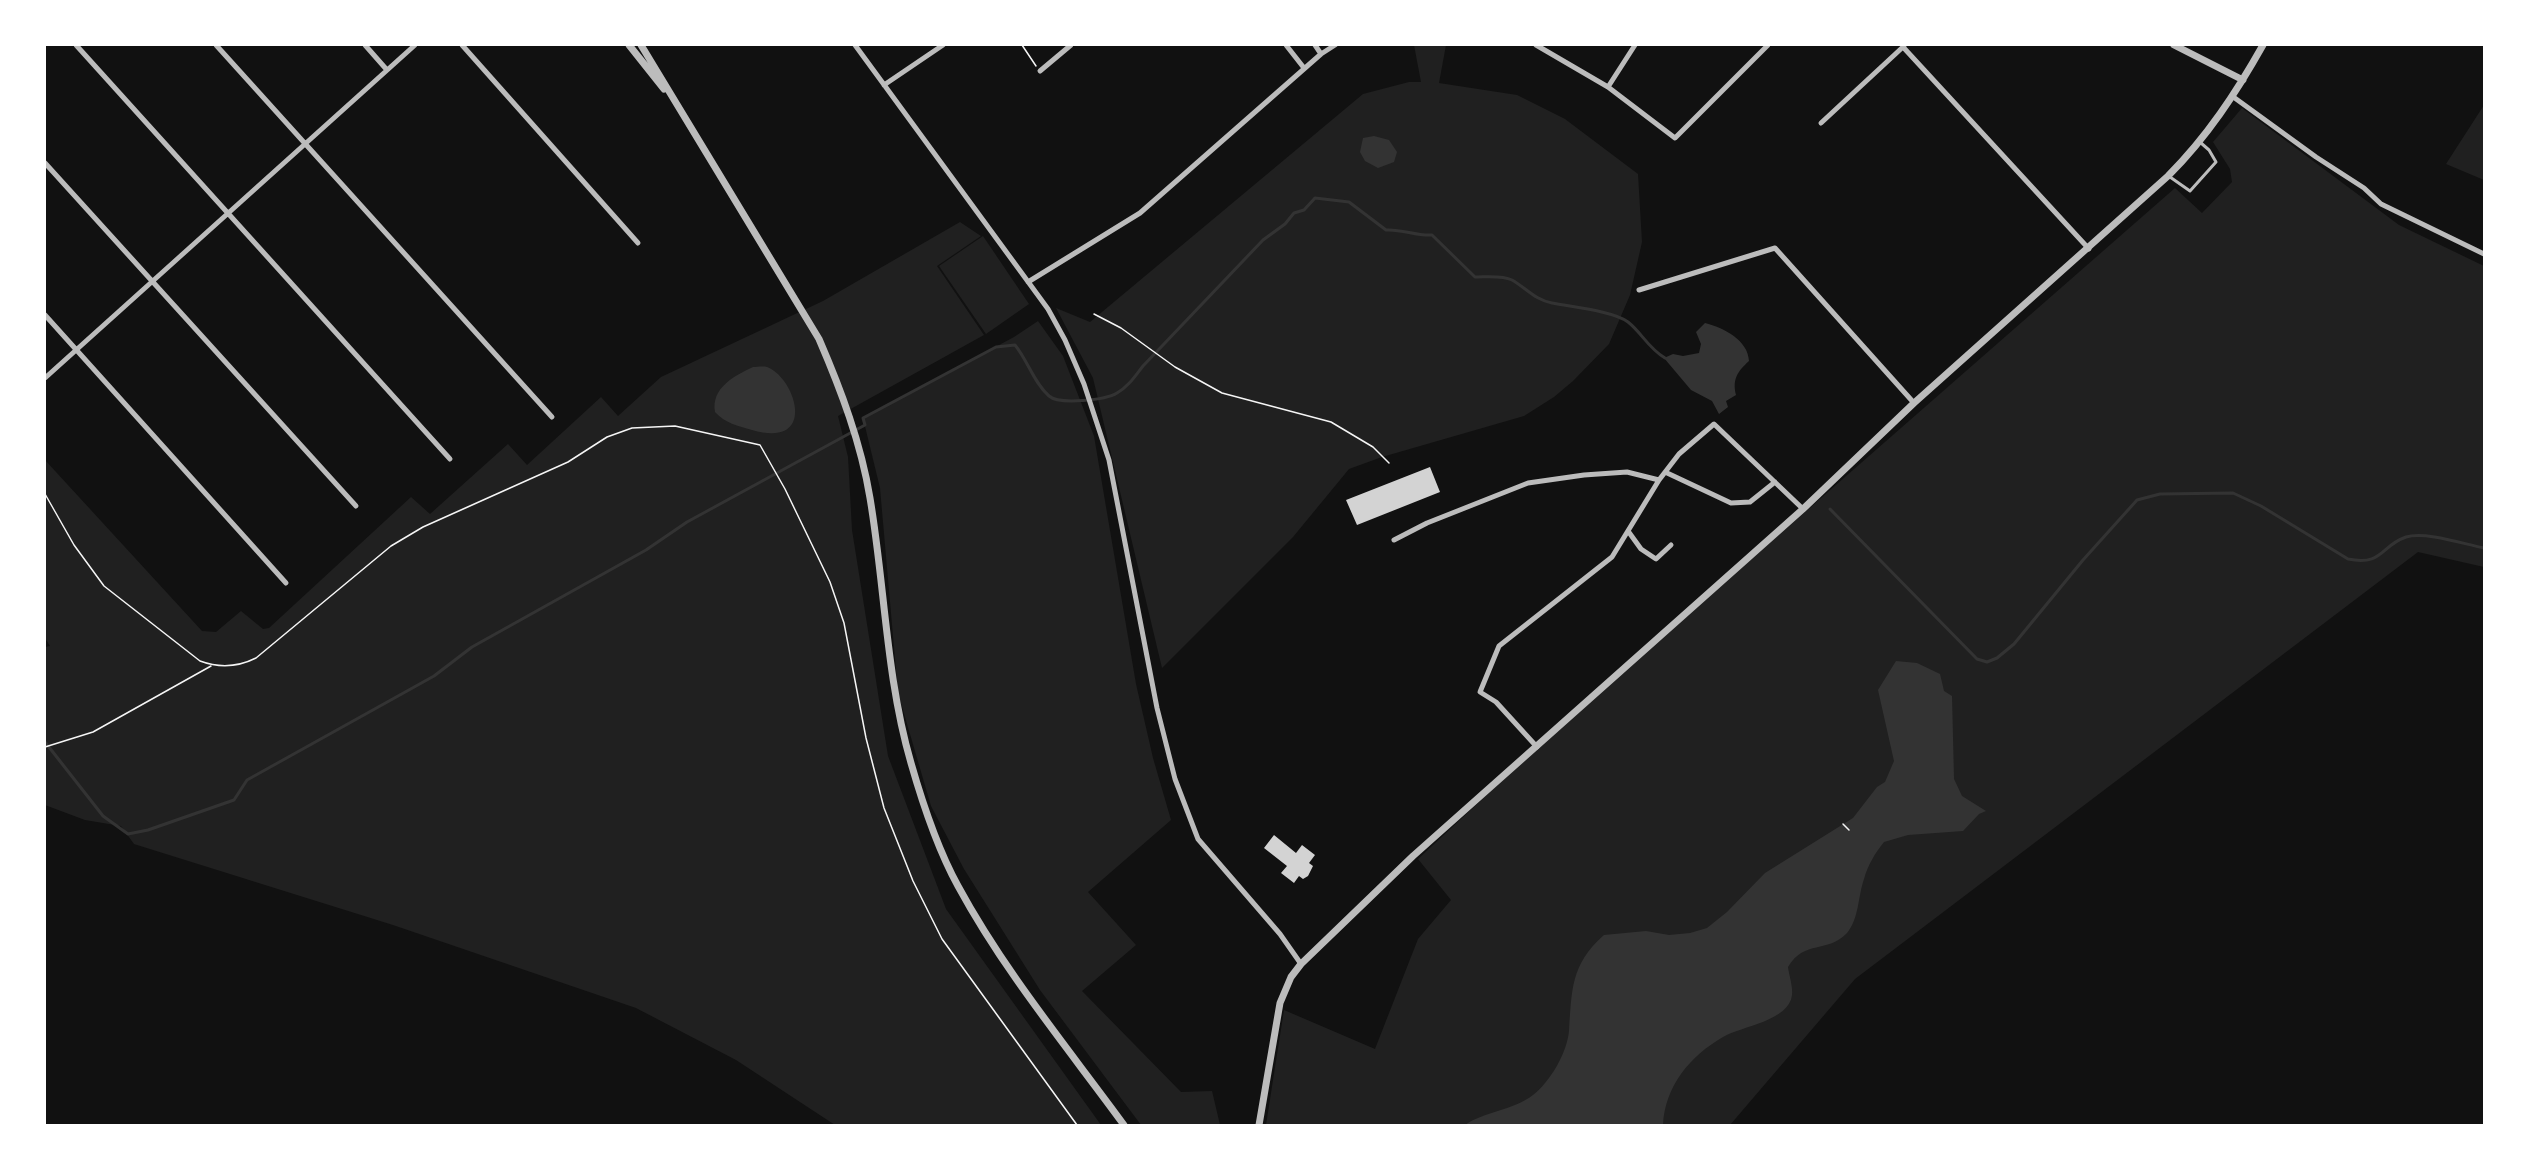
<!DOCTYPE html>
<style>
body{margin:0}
#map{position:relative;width:2529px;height:1170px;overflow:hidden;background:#111;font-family:"Varela Round",sans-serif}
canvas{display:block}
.frame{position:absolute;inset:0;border:46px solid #fff;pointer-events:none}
</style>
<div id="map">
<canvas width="2529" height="1170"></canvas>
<div class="frame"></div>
</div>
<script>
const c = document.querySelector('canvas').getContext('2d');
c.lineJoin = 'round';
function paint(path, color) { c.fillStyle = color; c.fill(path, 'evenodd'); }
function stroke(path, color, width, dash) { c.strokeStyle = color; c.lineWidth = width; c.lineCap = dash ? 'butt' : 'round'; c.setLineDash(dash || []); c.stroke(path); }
paint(new Path2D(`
 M1414 45H1446L1439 83 1517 95 1565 119 1638 174 1642 242 1630 295 1609 344 1573 381 1554 397 1524 416 1382 457 1349 469 1293 537 1162 668 1093 378 1056 308 1090 322 1363 94 1409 82H1421Z
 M2484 105V180L2446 164Z
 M2242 108 2399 225 2484 266V567L2418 552 1855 979 1730 1125H1266L1284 1010 1375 1049 1418 939 1451 900 1418 859 1563 724 2175 188 2202 213 2232 182 2230 169 2213 142Z
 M960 222 981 236 937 266 984 335 838 416 848 457 852 530 888 756 946 909 1101 1125H835L736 1060 636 1008 393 925 134 844 121 826 85 820 45 805V647L50 646 45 638V460L202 631 216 632 241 611 263 629 269 628 411 497 430 514 508 444 527 465 601 397 618 416 661 377 823 301Z
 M983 236 1029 304 986 334 939 266Z
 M1038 321 1063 356 1094 436 1136 684 1153 758 1171 820 1088 892 1136 945 1082 991 1181 1092 1212 1091 1220 1125H1141L1040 990 964 869 931 806 898 693 880 488 863 418 1014 337Z`), '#202020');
paint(new Path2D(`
 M1374 136 1389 140 1397 152 1394 162 1378 168 1365 161 1360 152 1363 138Z
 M1705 323C1724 328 1748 340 1749 361 1738 371 1732 379 1736 395L1726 401 1728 407 1719 414 1712 401 1691 390 1664 358 1673 354 1683 356 1699 353 1701 344 1696 332Z
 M753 367C757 367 763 366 767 367 795 377 819 449 752 430 738 426 725 423 715 412 711 388 734 376 753 367Z
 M1896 661 1917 663 1940 674 1944 691 1952 696 1954 779 1962 796 1986 811 1979 814 1963 831 1908 835 1884 842C1875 853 1868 865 1864 879 1858 896 1859 919 1847 933 1827 954 1805 939 1788 967 1789 975 1793 987 1792 995 1789 1021 1742 1026 1723 1037 1690 1056 1665 1086 1663 1125H1465C1483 1112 1514 1110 1533 1095 1550 1082 1567 1053 1569 1031 1572 991 1570 965 1604 935L1646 931 1669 935 1690 933 1707 928 1727 912 1765 873 1853 818 1877 787 1885 782 1894 761 1878 690Z`), '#333');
stroke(new Path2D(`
 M1830 509 1977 659 1987 662 1997 658 2014 644 2083 560 2137 500 2160 494 2233 493 2261 506 2348 559C2383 566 2380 546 2406 537 2425 531 2464 544 2484 548
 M45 742 103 816 128 834 148 830 234 800 247 780 434 676 472 647 646 550 687 522 865 425 863 418 996 347 1015 345C1028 361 1034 383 1049 396 1059 405 1106 400 1117 393 1129 386 1135 376 1143 366L1263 240 1285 224 1294 213 1304 210 1315 198 1349 202 1386 230C1403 229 1415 236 1432 235L1475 277C1486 277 1502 275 1512 280 1526 288 1535 300 1552 303 1571 307 1614 311 1628 322 1642 333 1648 348 1665 358`), '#333', 3);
paint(new Path2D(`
 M1430 467 1440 492 1357 525 1346 500Z
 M1274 835 1296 853 1302 845 1315 855 1309 863 1313 866 1308 876 1303 879 1299 876 1294 883 1281 873 1287 866 1264 848Z`), '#d3d3d3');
stroke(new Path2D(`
 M1022 45 1036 66
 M1094 314 1121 328 1175 367 1222 393 1331 422 1373 447 1389 463
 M45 494 74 545 104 586 200 661C219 668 238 667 256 658L391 546 423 527 568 462 607 437 632 428 675 426 760 445 785 489 830 582 844 623 866 738 884 808 913 881 942 939 1077 1125
 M45 747 93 732 211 666
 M1843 824 1849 830`), '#f5f5f5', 1.5);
stroke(new Path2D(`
 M2170 177 2190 191 2216 162 2209 150 2201 143`), '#bcbcbc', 3);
stroke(new Path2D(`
 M76 45 450 459
 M216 45 552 417
 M365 45 387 70
 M462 45 638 243
 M855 45 1048 309 1065 340 1084 384 1109 460 1157 708 1175 779 1198 839 1280 934 1301 964
 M1286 45 1304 68
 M1536 45 1608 87 1675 138 1768 45
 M1903 47 2089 249
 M1321 54 1335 45
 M1040 71 1071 45
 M884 85 943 45
 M1608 87 1635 45
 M2232 96 2316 157 2364 188 2381 204 2484 254
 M1821 123 1904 46
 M45 163 356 506
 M1028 282 1140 213 1321 54 1315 45
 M1639 290 1775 248 1914 403
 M45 315 286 583
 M45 378 415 45
 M1665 472 1731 503 1750 502 1775 482
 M1628 531 1641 549 1656 559 1671 545
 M1394 540 1427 523 1528 483 1584 475 1627 472 1659 480
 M1537 747 1496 702 1480 692 1499 646 1612 557 1659 480 1679 454 1714 424 1803 509`), '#bcbcbc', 5);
stroke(new Path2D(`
 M629 45 664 89
 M641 45 819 339C841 390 861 443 870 498 885 587 886 677 911 763 923 805 937 848 958 886 1004 971 1067 1047 1124 1125
 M2174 45 2243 80
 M1259 1125 1280 1003 1291 977 1301 964 1413 856 1803 509 1914 403 2168 176C2207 137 2236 93 2263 45`), '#bcbcbc', 7);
</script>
